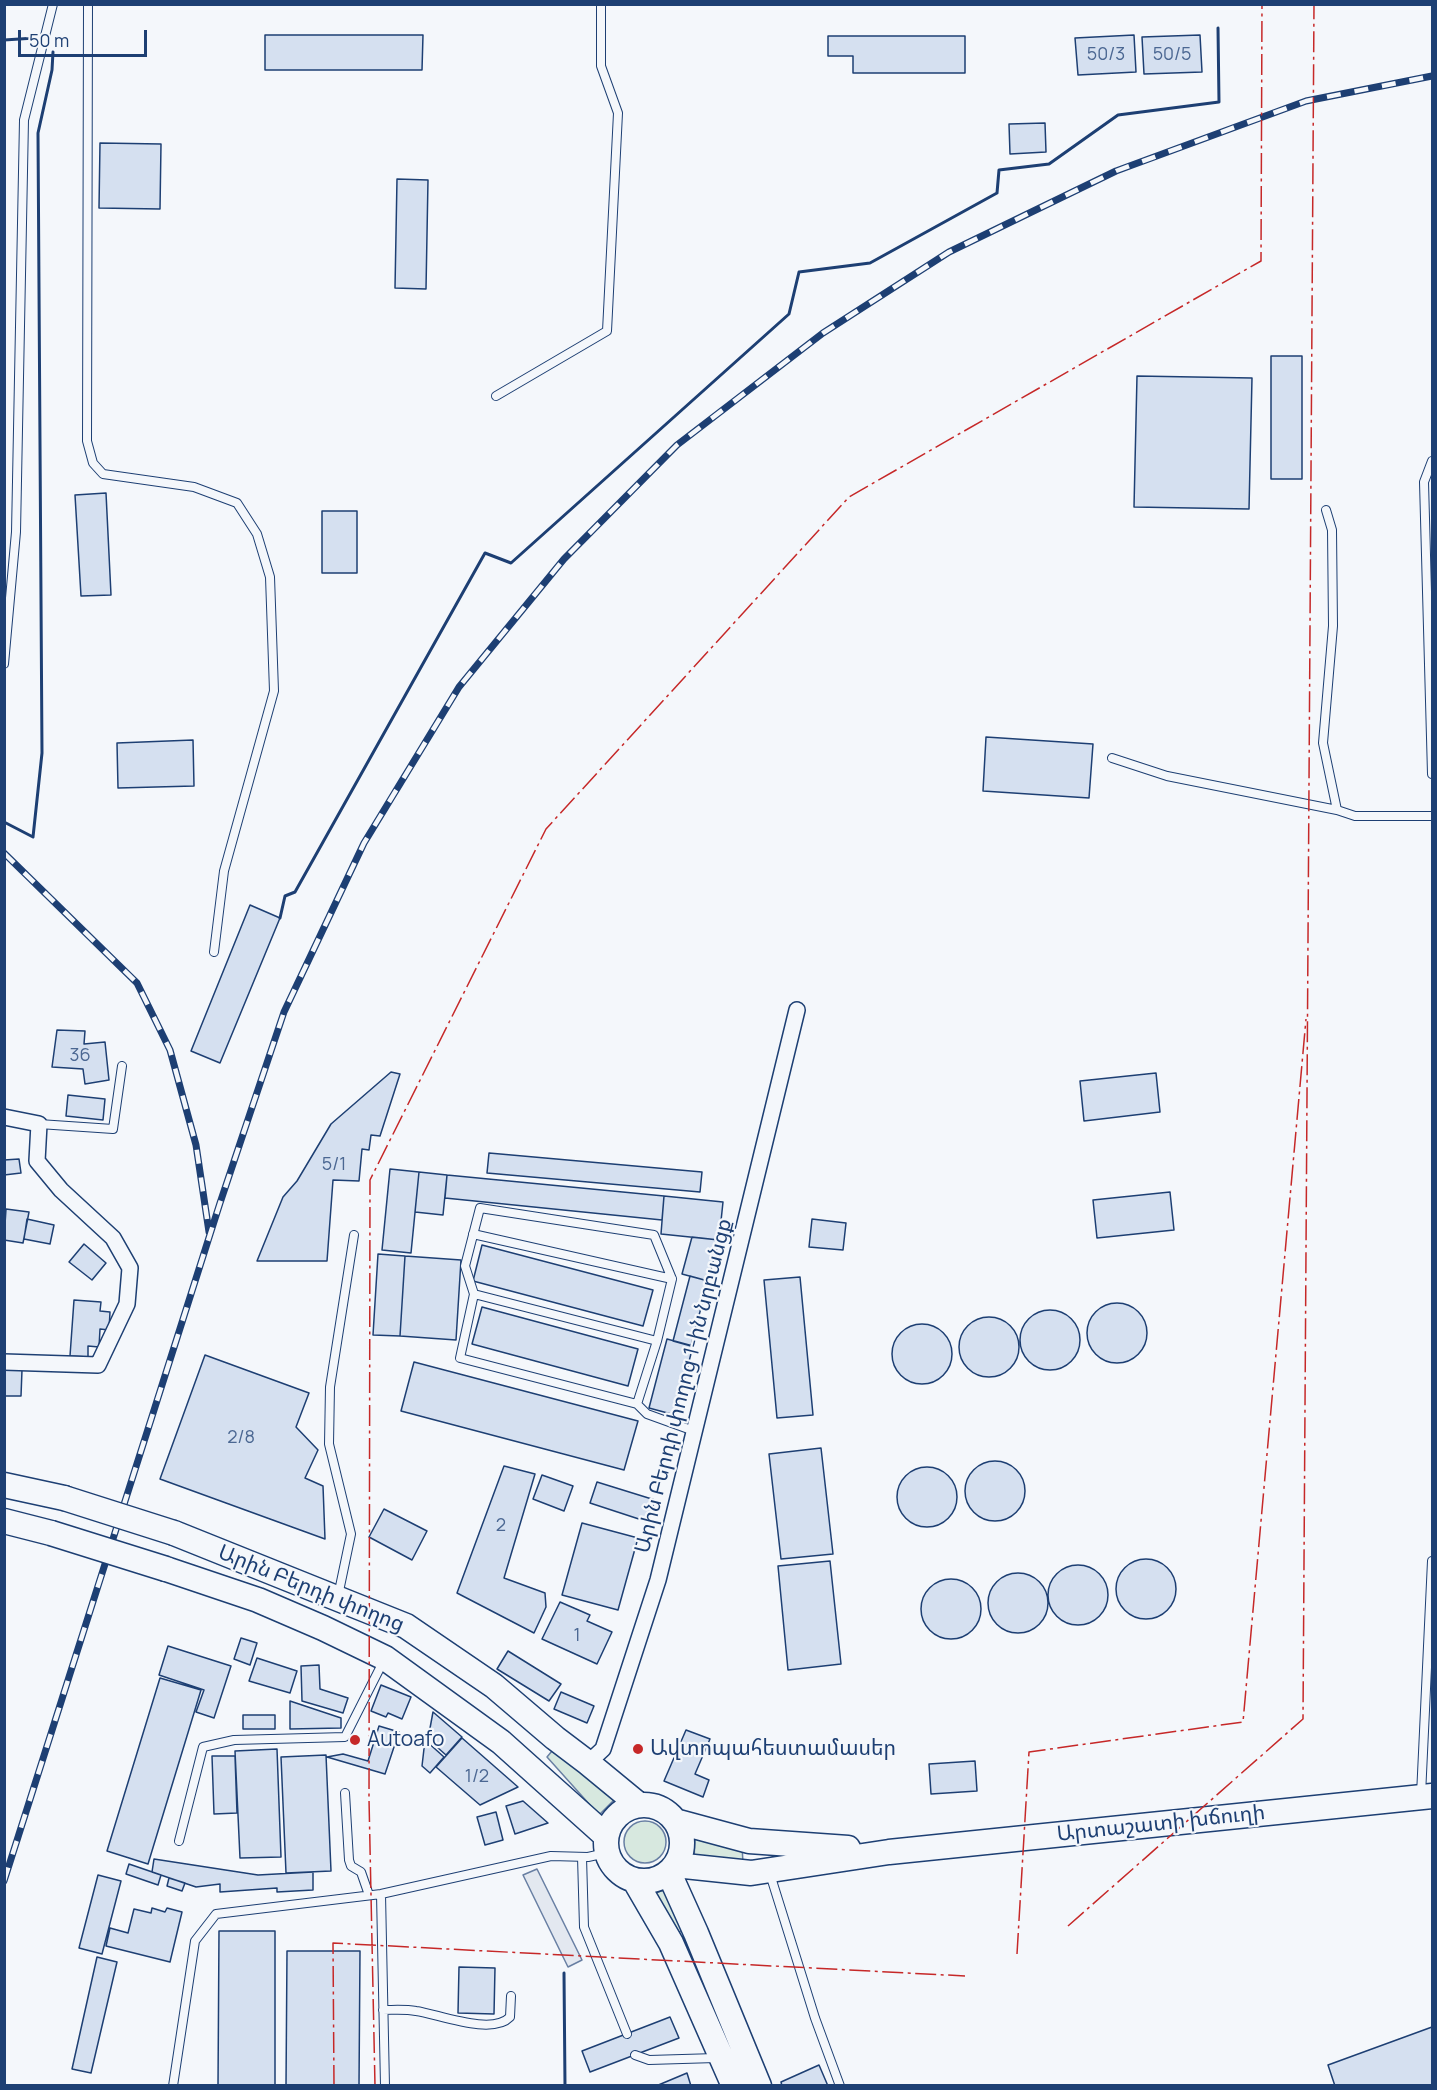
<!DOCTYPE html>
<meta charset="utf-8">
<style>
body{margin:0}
#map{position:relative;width:1437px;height:2090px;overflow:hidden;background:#f4f7fb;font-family:Manrope,sans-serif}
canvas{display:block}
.frame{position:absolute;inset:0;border:6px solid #1d3f73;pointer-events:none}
.scale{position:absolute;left:18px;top:30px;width:129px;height:27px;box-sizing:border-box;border:3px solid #1d3f73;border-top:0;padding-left:8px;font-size:18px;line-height:21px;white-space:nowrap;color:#1d3f73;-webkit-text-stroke:4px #f4f7fb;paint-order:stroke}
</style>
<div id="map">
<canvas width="1437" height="2090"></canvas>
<div class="frame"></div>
<div class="scale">50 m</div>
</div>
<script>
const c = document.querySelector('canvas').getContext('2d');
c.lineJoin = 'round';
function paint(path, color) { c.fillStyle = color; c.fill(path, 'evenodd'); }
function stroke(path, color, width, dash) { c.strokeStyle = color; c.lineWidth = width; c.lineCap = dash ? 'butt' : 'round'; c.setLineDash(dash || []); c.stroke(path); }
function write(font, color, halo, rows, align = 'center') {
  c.font = font + ' Manrope,"Noto Sans Armenian",sans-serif'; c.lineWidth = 4.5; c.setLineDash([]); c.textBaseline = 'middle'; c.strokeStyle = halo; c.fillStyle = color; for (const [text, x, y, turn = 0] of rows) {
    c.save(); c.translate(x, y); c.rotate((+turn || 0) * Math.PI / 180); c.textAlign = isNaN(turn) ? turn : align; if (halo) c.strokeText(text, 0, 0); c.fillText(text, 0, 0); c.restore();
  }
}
const green = new Path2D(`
 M552 1751 617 1797 599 1815 547 1757Z
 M624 1842a21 21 0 1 1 42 0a21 21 0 1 1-42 0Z
 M695 1836 742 1846 743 1863 694 1861Z
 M669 1888 685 1930 676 1933 652 1894Z`);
paint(green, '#d7e8df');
stroke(green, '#687fa3', 1.5);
const parking = new Path2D(`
 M537 1869 582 1960 568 1967 523 1875Z`);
paint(parking, '#e3e8f0');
stroke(parking, '#687fa3', 1.5);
const building = new Path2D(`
 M265 35H423L422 70H265Z
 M1134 35 1136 72 1078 75 1075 38Z
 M1200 35 1202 72 1144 74 1142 37Z
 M828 36H965V73H853V56H828Z
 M1045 123 1046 152 1010 154 1009 124Z
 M100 143 161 144 160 209 99 208Z
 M397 179 428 180 426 289 395 288Z
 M1271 356H1302V479H1271Z
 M1137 376 1252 378 1249 509 1134 507Z
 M106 493 111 595 81 596 75 495Z
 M322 511H357V573H322Z
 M986 737 1093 744 1089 798 983 791Z
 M193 740 194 786 118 788 117 743Z
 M250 905 280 918 220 1063 191 1051Z
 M57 1030 85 1031 84 1044 105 1042 109 1080 85 1084 83 1069 52 1067Z
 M391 1072 400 1074 380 1136 371 1135 369 1150 362 1149 359 1181 333 1180 327 1261H257L283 1197 297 1181 331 1124Z
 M1156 1073 1160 1112 1084 1121 1080 1081Z
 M68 1095 105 1099 103 1120 66 1116Z
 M489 1153 702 1172 700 1192 487 1173Z
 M19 1159 21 1173 4 1175V1160Z
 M390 1169 419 1172 411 1253 382 1250Z
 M419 1172 447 1175 443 1215 415 1212Z
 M447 1175 664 1196 662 1220 445 1198Z
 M1170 1192 1174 1230 1097 1238 1093 1200Z
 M664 1196 723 1202 719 1240 661 1234Z
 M6 1209 29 1212 23 1243 4 1240Z
 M27 1219 54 1225 50 1244 24 1239Z
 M812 1219 846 1223 843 1250 809 1247Z
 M692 1237 719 1240 708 1281 682 1274Z
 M84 1244 106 1263 92 1280 69 1262Z
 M482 1245 653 1290 643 1326 473 1281Z
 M378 1254 405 1256 400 1336 373 1335Z
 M405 1256 461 1260 456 1340 400 1336Z
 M690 1276 708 1281 691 1346 673 1341Z
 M800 1277 813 1415 777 1418 764 1280Z
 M74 1300 101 1302 100 1311 110 1312 109 1330 100 1329 99 1347 88 1346V1357L70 1356Z
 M1087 1333a30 30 0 1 1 60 0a30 30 0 1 1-60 0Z
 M482 1307 638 1349 628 1386 472 1344Z
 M1020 1340a30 30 0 1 1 60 0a30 30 0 1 1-60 0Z
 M959 1347a30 30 0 1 1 60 0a30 30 0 1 1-60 0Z
 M892 1354a30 30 0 1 1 60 0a30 30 0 1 1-60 0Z
 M667 1339 693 1346 675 1415 649 1408Z
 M205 1355 309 1393 296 1427 318 1450 305 1478 323 1486 325 1539 160 1479Z
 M414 1362 638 1421 624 1470 401 1411Z
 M4 1370H22L21 1396H4Z
 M821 1448 833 1554 781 1559 769 1454Z
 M965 1491a30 30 0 1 1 60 0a30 30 0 1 1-60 0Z
 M504 1466 535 1474 504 1578 545 1593 546 1607 534 1633 457 1593Z
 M897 1497a30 30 0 1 1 60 0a30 30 0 1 1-60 0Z
 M542 1475 573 1486 564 1511 533 1499Z
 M597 1482 655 1500 648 1522 590 1503Z
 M384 1509 427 1531 412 1560 369 1537Z
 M582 1523 638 1538 618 1610 562 1595Z
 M1116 1589a30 30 0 1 1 60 0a30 30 0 1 1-60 0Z
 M830 1561 841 1664 788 1670 778 1566Z
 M1048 1595a30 30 0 1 1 60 0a30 30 0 1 1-60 0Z
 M988 1603a30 30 0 1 1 60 0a30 30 0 1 1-60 0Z
 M921 1609a30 30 0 1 1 60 0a30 30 0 1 1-60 0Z
 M560 1602 590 1615 587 1621 612 1632 597 1664 542 1639Z
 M241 1638 257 1643 250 1665 234 1659Z
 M168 1646 231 1666 214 1718 196 1712 204 1690 159 1675Z
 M508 1651 561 1684 549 1701 497 1669Z
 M257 1658 297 1671 290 1693 249 1681Z
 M319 1665 320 1689 348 1698 343 1713 302 1701 301 1666Z
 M160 1678 201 1690 148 1864 107 1851Z
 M381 1685 411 1697 402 1719 388 1713 386 1717 371 1711Z
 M561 1692 594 1706 587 1723 554 1709Z
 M290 1701 341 1718V1728L290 1729Z
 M433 1712 462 1737 446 1755 428 1739Z
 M243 1715H275V1729H243Z
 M379 1726 399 1732 385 1774 327 1757 343 1754 368 1761Z
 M686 1730 710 1739 695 1774 709 1780 703 1797 664 1781Z
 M462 1738 518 1787 480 1805 436 1767Z
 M425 1740 444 1757 430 1773 422 1766Z
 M277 1749 281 1857 240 1858 235 1751Z
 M326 1755 331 1871 286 1873 281 1757Z
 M212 1756H235L237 1813 214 1814Z
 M975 1761 977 1791 931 1794 929 1764Z
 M523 1801 548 1823 515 1834 506 1806Z
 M496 1812 503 1840 485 1845 477 1817Z
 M154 1859 258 1875 313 1872V1890L277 1892V1888L220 1892V1884L196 1887 152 1872Z
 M129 1864 161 1875 158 1885 126 1874Z
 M98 1875 121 1881 102 1954 79 1948Z
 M169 1878 185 1883 182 1891 167 1886Z
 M152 1908 165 1912 167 1908 182 1912 170 1962 106 1946 110 1928 128 1933 134 1909 151 1913Z
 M219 1931H275V2086H218Z
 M287 1951H360L359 2086H286Z
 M97 1957 117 1962 91 2073 72 2069Z
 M459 1967 495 1968 494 2014 458 2013Z
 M670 2017 679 2038 590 2072 582 2051Z
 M1432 2027V2086H1335L1328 2065Z
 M819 2065 828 2086H782L781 2082Z
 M687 2073 691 2086H656Z`);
paint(building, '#d5e0f0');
stroke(building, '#1d3f73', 1.5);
const lane = new Path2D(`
 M88 4 87 441 93 463 103 474 194 487 237 503 257 534 270 577 274 691 224 871 214 952
 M496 396 607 331 618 113 601 66V4
 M1432 461 1424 482 1432 774
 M1326 510 1332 530 1333 626 1323 743 1337 810 1355 816H1432
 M4 664 16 532 24 120 53 4
 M1112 758 1167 776 1337 810
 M39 1124 113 1129 122 1066
 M473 1234 672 1279 657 1341 637 1404
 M672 1279 654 1235 480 1208 465 1266 474 1294 460 1358 637 1404 647 1414 694 1431
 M474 1294 657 1341
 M338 1596 351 1534 329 1444 330 1387 354 1235
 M345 1793 349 1860 351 1866 361 1872 369 1895
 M1421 1795 1432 1561
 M179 1841 203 1747 234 1740 345 1737 383 1662
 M582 1857 584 1927 627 2034
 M770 1874 815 2018 840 2086
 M381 1894 385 2086
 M383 2010C394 2010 405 2009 416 2011 438 2014 492 2036 510 2017L511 1996
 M635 2055 649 2060 716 2058
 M173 2086 195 1941 216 1914 381 1894 551 1856 588 1857 606 1853`);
const street = new Path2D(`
 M4 1117 39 1124 37 1161 61 1190 113 1238 130 1268 127 1304 98 1365 4 1362
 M588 1763 603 1749 658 1580 797 1010`);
const primary = new Path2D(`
 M4 1485 64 1498
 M4 1521 51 1533
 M174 1533 406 1626 494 1686 555 1738 588 1763 639 1805
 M166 1569 258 1600 323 1628 385 1658 501 1742 606 1836
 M606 1843a38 38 0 1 1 76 0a38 38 0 1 1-76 0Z
 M675 1821 749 1841 848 1848
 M675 1865 751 1873 889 1852 1432 1796
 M669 1873 696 1933 759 2086
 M635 1881 671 1943 734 2086`);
stroke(lane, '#1d3f73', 10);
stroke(street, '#1d3f73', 18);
stroke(primary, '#1d3f73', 27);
stroke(lane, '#f4f7fb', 8);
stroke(street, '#f4f7fb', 15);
stroke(primary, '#f4f7fb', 24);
const rail = new Path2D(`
 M4 853 137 983 170 1050 196 1145 209 1232
 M4 1881 220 1203 284 1012 364 843 459 687 564 559 677 445 823 333 949 252 1116 171 1306 101 1432 76`);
stroke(rail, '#1d3f73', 7);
stroke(rail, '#f4f7fb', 4.5, [14]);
const primaryBridge = new Path2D(`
 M64 1498 174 1533
 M51 1533 166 1569`);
stroke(primaryBridge, '#1d3f73', 27, []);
stroke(primaryBridge, '#f4f7fb', 24);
stroke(new Path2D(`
 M4 40 35 38
 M4 822 33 837 42 753 38 133 52 70 53 52
 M280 918 285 896 295 892 485 553 511 563 789 314 799 272 870 263 997 193 999 170 1049 164 1118 115 1219 102 1218 28
 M564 1973 565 2086`), '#1d3f73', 3);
stroke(new Path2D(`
 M1068 1926 1303 1719 1314 4
 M1017 1954 1029 1752 1243 1722 1306 1019
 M334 2086 333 1943 965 1976
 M375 2086 369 1799 370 1180 546 829 849 497 1261 261 1262 4`), '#c62828', 1.5, [21, 4.5, 3, 4.5]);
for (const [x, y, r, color] of [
 [355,1740,6,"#c62828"],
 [638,1749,6,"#c62828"]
]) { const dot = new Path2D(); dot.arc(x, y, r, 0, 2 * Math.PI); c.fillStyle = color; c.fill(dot); stroke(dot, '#f4f7fb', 2); }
write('18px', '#4b6792', null, [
 ["50/3",1106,55],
 ["50/5",1172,55],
 ["36",80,1056],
 ["5/1",334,1165],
 ["2/8",241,1438],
 ["2",501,1526],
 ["1",577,1636],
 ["1/2",477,1777]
]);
write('21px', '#1d3f73', '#f4f7fb', [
 ["Արին Բերդի փողոց 1-ին նրբանցք",684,1386,-76],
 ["Արին Բերդի փողոց",311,1589,22],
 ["Արտաշատի խճուղի",1161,1824,-6]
]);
write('21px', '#1d3f73', '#f4f7fb', [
 ["Autoafo",367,1740],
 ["Ավտոպահեստամասեր",650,1749]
], 'left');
</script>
